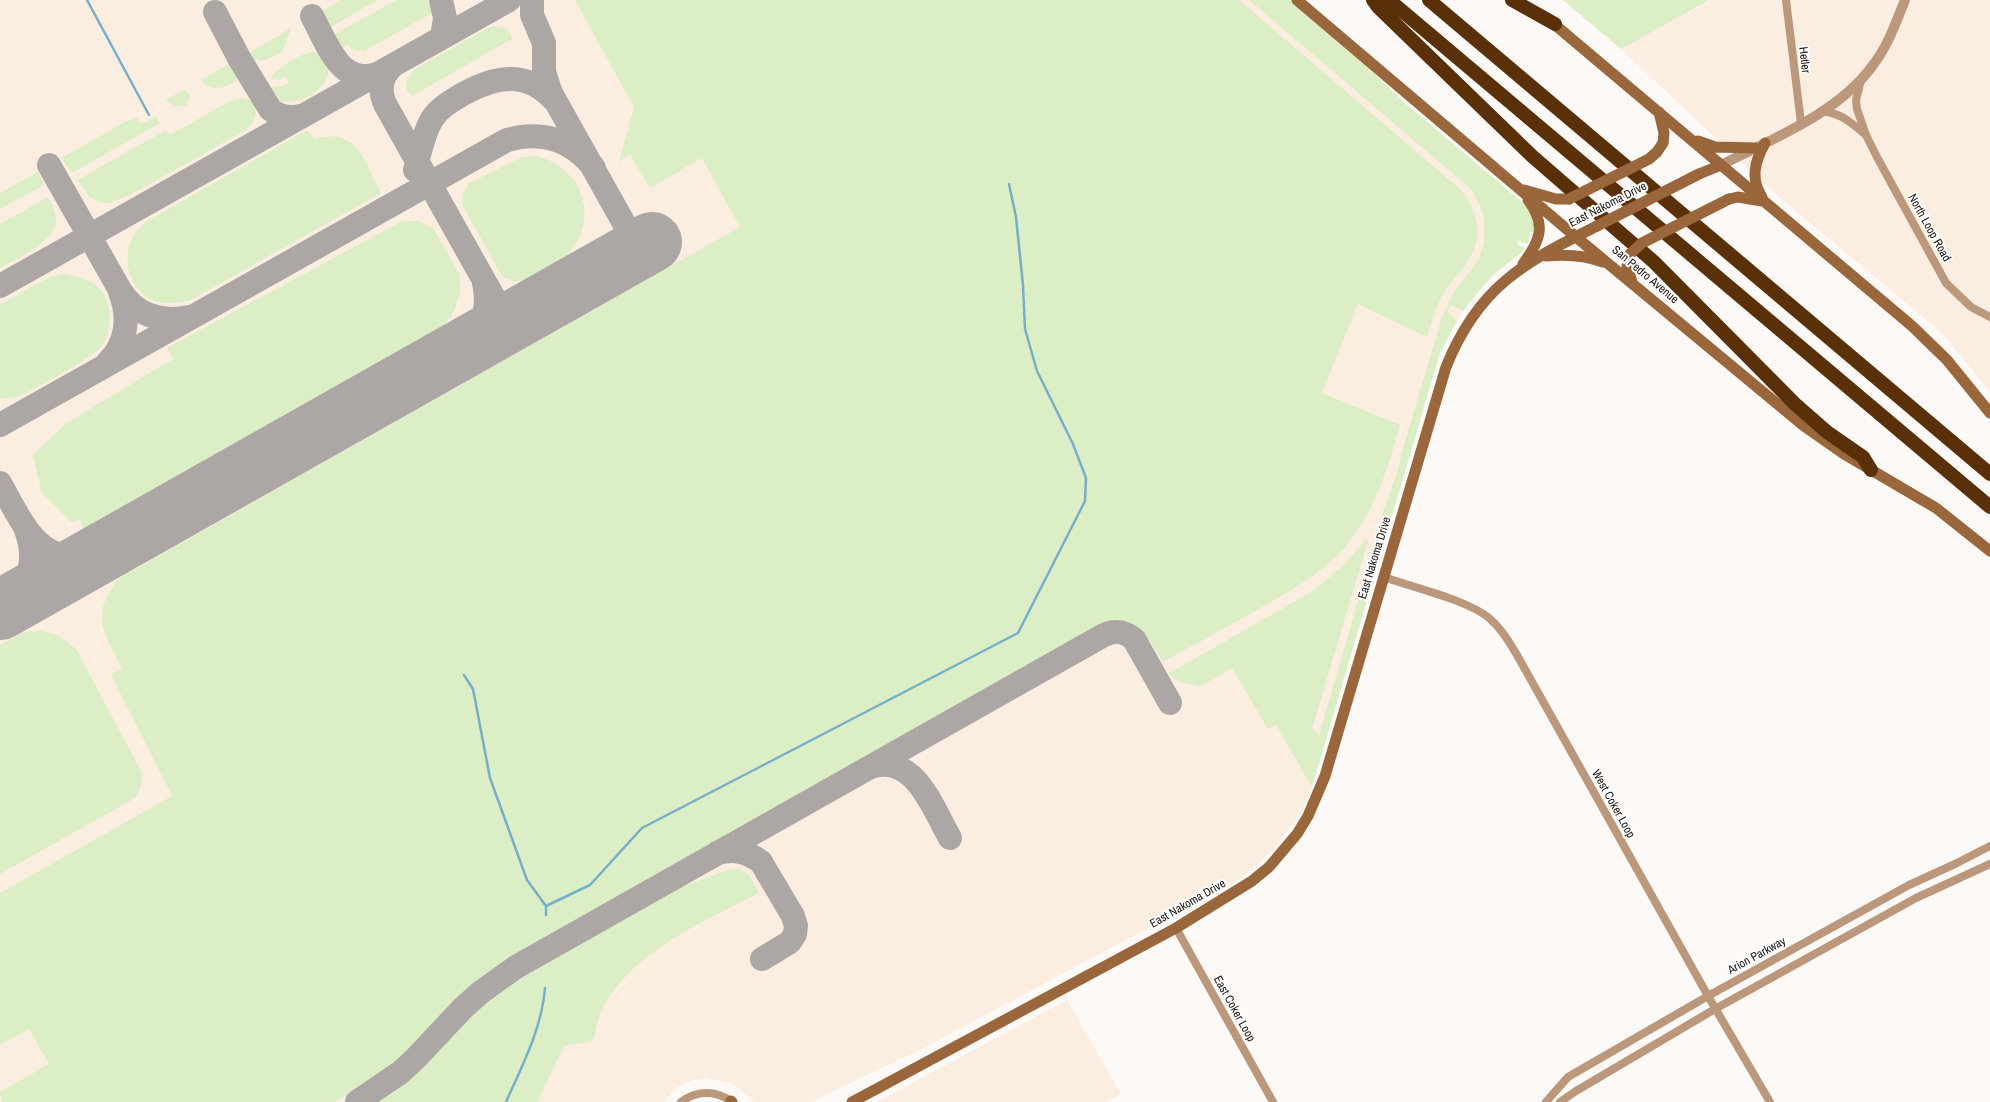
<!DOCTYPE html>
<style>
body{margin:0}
canvas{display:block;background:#fdf9f7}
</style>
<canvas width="1990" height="1102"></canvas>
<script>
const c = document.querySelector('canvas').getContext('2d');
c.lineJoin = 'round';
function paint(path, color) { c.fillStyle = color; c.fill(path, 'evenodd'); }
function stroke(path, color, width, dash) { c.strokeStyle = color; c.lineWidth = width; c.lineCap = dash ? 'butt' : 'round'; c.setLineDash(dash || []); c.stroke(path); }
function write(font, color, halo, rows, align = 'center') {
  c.font = font + ' "Archivo Narrow",sans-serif'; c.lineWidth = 4; c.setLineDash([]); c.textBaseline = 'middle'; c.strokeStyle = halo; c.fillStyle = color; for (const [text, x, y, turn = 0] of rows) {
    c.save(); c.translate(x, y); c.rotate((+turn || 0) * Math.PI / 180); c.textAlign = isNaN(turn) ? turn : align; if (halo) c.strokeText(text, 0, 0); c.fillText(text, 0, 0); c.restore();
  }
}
paint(new Path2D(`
 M0 0H1265L1519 212 1514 258 1477 291 1441 345 1314 781 1302 811 1275 848 1242 878 921 1049 811 1102H754L739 1088 730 1083 705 1078 691 1081 676 1088 663 1102H0Z
 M1563 0H1709L1681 17 1711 0H1990V392L1942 333 1772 191 1621 49Z
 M1067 1000 1121 1094 1106 1102H877Z`), '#fcede1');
paint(new Path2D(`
 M341 0H376V1L329 28 322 18 320 12Z
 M396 0H434L436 5V11L364 51 354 50 348 44 339 49 332 36Z
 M575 0H1239L1461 190C1477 210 1484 235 1469 259 1463 270 1453 279 1446 290 1436 305 1432 321 1427 337L1358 304 1322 393 1400 425C1389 465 1377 503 1353 537 1329 571 1285 594 1250 614 1221 630 1192 646 1163 662 1145 635 1140 620 1103 624L517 953 486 975 448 1008 399 1060 367 1084 334 1102H2L0 1092 49 1064 29 1029 0 1045V893L172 796 111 675 122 668C103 631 90 616 118 579L740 227 702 158 650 188 630 155 619 162 634 107Z
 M1249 0H1290L1355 55 1405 103 1523 203C1531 211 1534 221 1534 232H1530L1528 244 1518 241 1517 245 1525 248 1522 252 1492 275 1463 311 1451 305 1447 312 1457 321 1440 353 1312 787 1276 725 1268 729 1232 668 1201 686 1180 682 1168 674 1313 591 1345 564 1366 539 1368 541 1312 729 1319 735 1383 515 1382 514 1396 476 1402 452 1442 317 1453 293 1478 261 1484 243V217L1478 201 1470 188Z
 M1563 0H1709L1621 49Z
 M501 26 509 31 512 39 412 96 407 90 406 84 413 70 490 27Z
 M291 28 282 52C270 58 258 67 247 54Z
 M314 52 325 57C345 90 276 121 268 88L284 85 289 83 285 76 280 80 271 78C276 68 303 52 314 52Z
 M232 62 238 77C230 89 209 93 201 80Z
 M185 89 190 96 187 105 175 107 166 100Z
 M241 98 251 100C261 111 254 122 246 130L132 194 109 203 99 202 90 197 77 180 166 130 170 135 232 100Z
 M155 116 160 123 72 173 61 158 125 122 137 118 141 124Z
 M307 130 314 139C358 126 364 161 381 193L189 301C179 302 168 304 158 302 129 294 120 258 134 235 137 229 143 225 147 221Z
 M537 156C586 168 602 227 562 259 556 264 548 267 542 270 525 280 519 287 501 275L462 204 463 194 469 183 522 157Z
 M38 172 44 185 0 209V193Z
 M48 197C52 205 57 214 56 223 54 242 15 260 0 268V224Z
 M402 221H419L433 228 460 275V293L453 313 442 328 83 529 80 520 71 522 42 493 33 455 65 424 173 359 167 348Z
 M63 274C75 276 86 278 96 285 113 299 113 329 102 346 95 356 39 387 26 393 17 397 9 399 0 398V304L52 276Z
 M42 631 58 635 76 649 141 771C143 782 141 788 135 798L0 874V645L23 632Z
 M739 869 749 875 759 893C703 922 638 948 604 1005 598 1015 596 1030 593 1041L564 1046 537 1102H376L416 1074 454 1030 488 998 522 974 665 893 727 870Z`), '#dceec5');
stroke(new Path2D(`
 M87 0 149 115
 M464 675 473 689 490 778 527 880 546 906V915
 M546 906 590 885 642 828 1018 633 1085 501 1086 478 1073 444 1037 371 1025 329 1023 285 1016 217 1009 184
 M506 1102C522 1066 542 1028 545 988`), '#76b0c8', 2.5);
stroke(new Path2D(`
 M441 0 445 18 442 37
 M532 0V15L544 43V72L551 93 639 250
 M215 12 239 58 270 109C280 118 291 119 304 115
 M312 16C326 41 340 87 377 74
 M395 64C382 74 378 88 385 104L508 323
 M49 165 120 290C135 315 161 323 189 317
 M415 170C420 153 423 134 432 119 440 107 453 100 465 93 498 75 528 71 555 101
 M0 286 509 0
 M450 356C455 352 461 349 466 345 484 330 489 305 484 283
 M108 362C127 343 130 317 120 292
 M0 425 507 140C542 130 572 140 594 168
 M0 483C26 530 43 574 106 550
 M1 610C27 586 39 566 26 530
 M870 767C915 753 932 807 950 838
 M717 853C734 849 747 851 761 862L793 916 796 926 795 934 790 942 762 959
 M357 1102 401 1072 416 1058 463 1008 481 992 516 967 1104 635C1115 630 1124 631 1134 639L1170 703`), '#aca7a4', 24);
stroke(new Path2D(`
 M0 610 652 242`), '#aca7a4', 60);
stroke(new Path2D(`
 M1786 0 1801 123
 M1861 80 1856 100 1857 109 1866 135 1878 159 1946 283 1971 307 1990 317
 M1822 111C1843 114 1850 122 1866 135
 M1384 577C1411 587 1468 600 1489 618 1501 628 1509 642 1517 655L1708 996 1770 1102
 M1176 928 1273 1102
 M681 1102C697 1090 716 1090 732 1102
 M1546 1102 1568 1077 1708 996 1909 885 1955 864 1990 846
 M1560 1102 1576 1091 1715 1009 1916 898 1990 864`), '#bb977b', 8);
stroke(new Path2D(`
 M1721 165C1772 139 1839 113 1873 65 1888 46 1896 22 1905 0`), '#bb977b', 10);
stroke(new Path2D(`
 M1297 0 1576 237 1804 426 1844 454 1936 508 1990 551
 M1548 19 1912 326 1947 360 1990 413
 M1659 112 1664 133 1663 143
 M1698 141 1715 147 1755 148
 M1699 174 1721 165
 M1524 190 1556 199H1569
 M1762 197C1750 179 1755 161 1765 143
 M1729 199 1738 197 1762 201
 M1630 254 1627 266 1632 282
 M1546 256C1566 254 1584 255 1603 262
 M1523 264C1540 241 1547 225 1528 200
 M731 1101 732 1102
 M852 1102 1176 928 1252 881 1269 867 1297 834 1308 816 1325 776 1446 367C1478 287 1523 263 1597 226`), '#9a663c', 11);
stroke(new Path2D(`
 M1373 0 1378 7 1532 156 1654 262 1795 404 1827 432 1863 457 1871 470
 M1389 0 1990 507
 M1429 0 1990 474
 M1512 0 1555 24`), '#593008', 14);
stroke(new Path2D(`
 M1569 199 1649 159 1657 152 1663 143
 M1597 226 1699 174
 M1630 254 1642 243 1729 199`), '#9a663c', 11);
write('12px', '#1a140f', '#fff', [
 ["Hetler",1804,60,83],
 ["East Nakoma Drive",1608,205,-27],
 ["North Loop Road",1929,228,61],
 ["San Pedro Avenue",1645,275,40],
 ["East Nakoma Drive",1375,558,-73],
 ["West Coker Loop",1613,804,61],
 ["East Nakoma Drive",1188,904,-30],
 ["Arion Parkway",1757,956,-29],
 ["East Coker Loop",1234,1009,61]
]);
</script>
